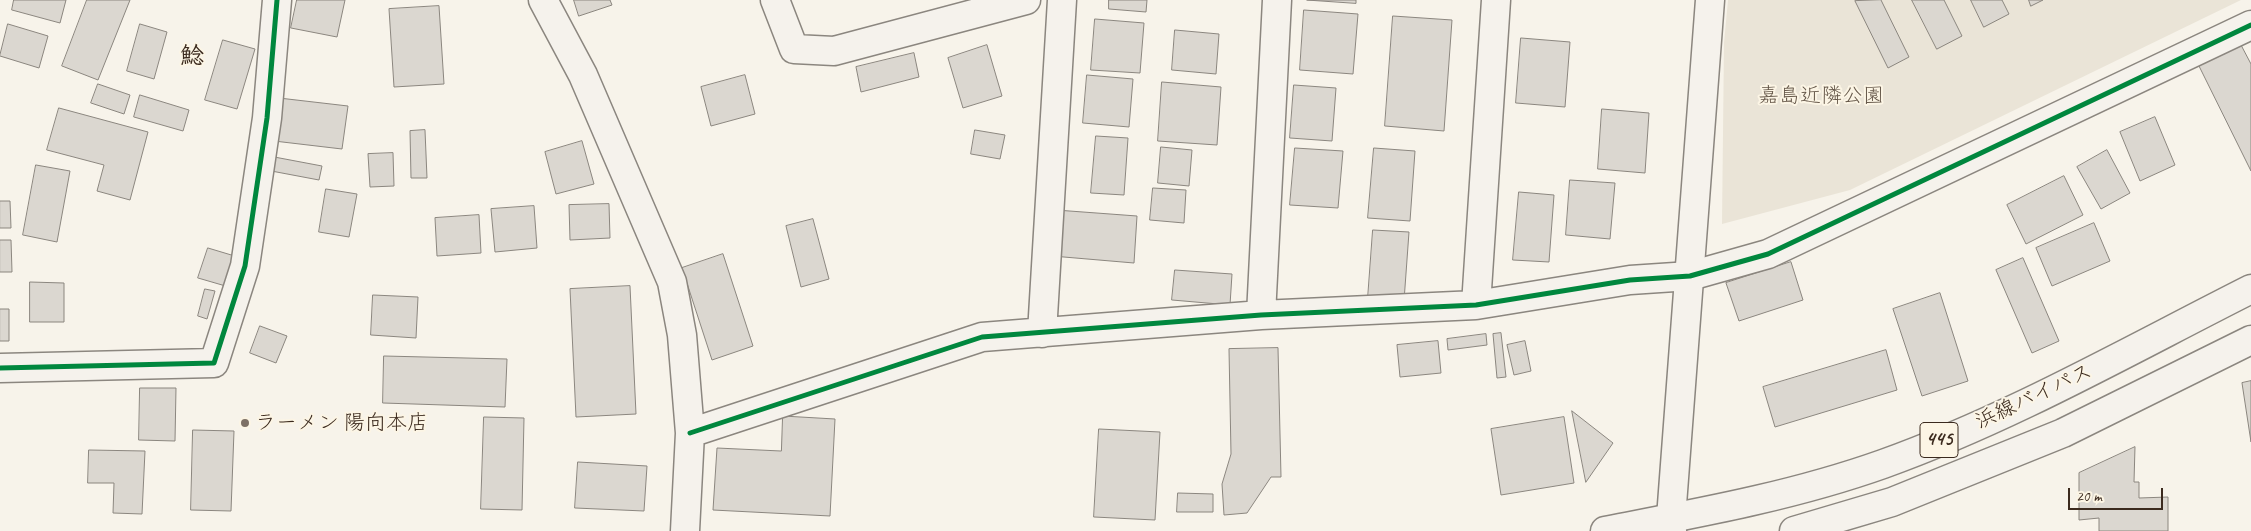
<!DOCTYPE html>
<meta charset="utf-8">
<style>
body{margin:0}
#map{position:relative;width:2251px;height:531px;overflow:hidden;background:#f7f3ea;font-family:Caveat,sans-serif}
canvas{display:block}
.scale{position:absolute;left:2068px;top:488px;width:95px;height:22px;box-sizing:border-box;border:2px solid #3b2a1e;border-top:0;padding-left:6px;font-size:15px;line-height:18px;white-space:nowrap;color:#3b2a1e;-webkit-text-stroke:4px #fcf5e5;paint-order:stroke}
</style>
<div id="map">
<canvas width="2251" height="531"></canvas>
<div class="scale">20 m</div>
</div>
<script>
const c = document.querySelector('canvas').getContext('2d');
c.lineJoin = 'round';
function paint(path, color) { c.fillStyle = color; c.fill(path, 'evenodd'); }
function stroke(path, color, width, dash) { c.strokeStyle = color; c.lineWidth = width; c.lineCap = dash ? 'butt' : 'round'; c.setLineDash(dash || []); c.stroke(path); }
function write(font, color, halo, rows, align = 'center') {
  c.font = font + ' Caveat,"Klee One",sans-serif'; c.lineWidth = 4; c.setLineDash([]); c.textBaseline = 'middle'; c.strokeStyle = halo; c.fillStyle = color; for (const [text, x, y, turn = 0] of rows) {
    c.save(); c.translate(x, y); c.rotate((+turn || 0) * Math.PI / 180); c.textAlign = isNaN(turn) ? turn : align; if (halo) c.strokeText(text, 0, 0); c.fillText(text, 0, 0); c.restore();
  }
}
paint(new Path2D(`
 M1728 0H2241L1850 190 1722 224 1724 43Z`), '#eae4d7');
const building = new Path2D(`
 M14 0H66L60 23 12 10Z
 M87 0H130L98 80 62 66Z
 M297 0H345L337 37 291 28Z
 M574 0H610L612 5 579 16Z
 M1109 0H1147L1146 12 1109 9Z
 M1307 0H1356V3Z
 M1881 0 1909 57 1888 68 1855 1Z
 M1912 0H1944L1962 36 1937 49Z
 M1971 0H2002L2009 14 1984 27Z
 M2029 0H2043L2031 6Z
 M439 6 444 84 394 87 389 9Z
 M1304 10 1358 14 1353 74 1300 70Z
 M1393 16 1452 20 1444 131 1385 126Z
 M1095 19 1144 23 1140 73 1091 70Z
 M8 24 48 36 39 68 0 56Z
 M140 24 167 32 154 79 127 71Z
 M1175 30 1219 34 1216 74 1172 70Z
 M1521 38 1570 42 1565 107 1516 103Z
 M223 40 255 49 237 109 205 100Z
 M987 45 1002 96 963 108 948 58Z
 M2241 45 2251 64V171L2199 66Z
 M914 53 919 77 861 92 856 67Z
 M745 75 755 114 711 126 701 87Z
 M1087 75 1133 79 1129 127 1083 123Z
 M1162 82 1221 87 1217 145 1158 141Z
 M98 84 130 95 124 114 91 103Z
 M1294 85 1336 88 1332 141 1290 138Z
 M140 95 189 110 183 131 134 117Z
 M279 98 348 106 342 149 274 141Z
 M59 108 148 132 130 200 97 191 104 165 47 150Z
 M1602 109 1649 113 1645 173 1598 169Z
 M2155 117 2175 165 2140 181 2120 132Z
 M425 130 427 178H411L410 131Z
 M975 130 1005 135 1000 159 971 154Z
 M1096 136 1128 138 1124 195 1091 193Z
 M582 141 594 184 556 194 545 152Z
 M1161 147 1192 150 1189 186 1158 183Z
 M1295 148 1343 151 1338 208 1290 205Z
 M1374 148 1415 151 1410 221 1368 218Z
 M2107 150 2130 193 2101 209 2077 167Z
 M393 153 394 186 370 187 368 154Z
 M269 156 322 166 319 180 266 170Z
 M36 165 70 171 57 242 23 235Z
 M2064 176 2083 215 2026 244 2007 205Z
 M1570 180 1615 183 1610 239 1566 235Z
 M1153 188 1186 190 1184 223 1150 220Z
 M326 189 357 194 349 237 319 232Z
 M1519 192 1554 195 1549 262 1513 260Z
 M0 201H10L11 228H0Z
 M609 204 610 238 570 240 569 205Z
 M534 206 537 248 495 252 491 209Z
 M1056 210 1137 216 1134 263 1052 256Z
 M479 215 481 253 437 256 435 218Z
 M813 219 829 279 801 287 786 226Z
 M2094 223 2110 261 2052 286 2036 248Z
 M1373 230 1409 232 1404 301 1368 298Z
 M0 240H11L12 272H0Z
 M208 248 238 257 229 287 198 278Z
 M723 254 753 346 712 360 682 268Z
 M2023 258 2059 341 2032 353 1996 270Z
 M1791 262 1803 300 1739 321 1726 283Z
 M1175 270 1232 274 1230 305 1172 300Z
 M30 282 64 283V322H30Z
 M630 286 636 414 576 417 570 289Z
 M205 289 215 291 207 319 198 316Z
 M1940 293 1968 381 1922 396 1893 309Z
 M373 295 418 297 416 338 371 335Z
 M0 309H9V341H0Z
 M260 326 287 336 276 363 250 353Z
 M1501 333 1506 377 1497 378 1493 334Z
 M1486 334 1487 345 1448 350 1447 339Z
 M1438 341 1441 373 1400 377 1397 345Z
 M1525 341 1531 371 1514 375 1507 345Z
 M1278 348 1281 477H1271L1247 513 1224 515 1222 484 1231 454 1229 349Z
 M1886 350 1897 390 1775 427 1763 387Z
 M384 356 507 359 505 407 383 403Z
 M2251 381V442L2242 383Z
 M140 388H176L175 441 139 440Z
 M1572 411 1613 443 1586 482Z
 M783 416 835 419 830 516 713 510 717 448 781 451Z
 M484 417 524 418 522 510 481 509Z
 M1564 417 1574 483 1501 495 1491 429Z
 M1099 429 1160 432 1155 520 1094 517Z
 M193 430 234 431 231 511 191 510Z
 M2135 447 2134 482H2139V498L2168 497V531H2099V518L2079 520V473Z
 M89 450 145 451 142 514 113 513 114 483H88Z
 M578 462 647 466 644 511 575 508Z
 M1178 493 1213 494V512H1177Z`);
paint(building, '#dbd7d0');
stroke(building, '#8b867f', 1);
const street = new Path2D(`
 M543 0 583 75 672 282 682 335 690 433 685 531
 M775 0 794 49 834 51 1026 0
 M1476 305 1496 0
 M1261 315 1277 0
 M1042 333 1062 0
 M0 368 214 363 245 266 267 118 277 0
 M690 433 982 337 1261 315 1476 305 1630 280 1690 276 1768 254 2251 25`);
const secondary = new Path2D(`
 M1672 531 1671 518 1710 0`);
const highway = new Path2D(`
 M1605 531C1698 513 1793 496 1883 464 2011 418 2130 350 2251 289
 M1794 531 1892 502 2063 433 2251 340`);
stroke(street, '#8b867f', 31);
stroke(secondary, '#8b867f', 31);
stroke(highway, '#8b867f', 31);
stroke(street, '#f5f2ec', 28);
stroke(secondary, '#f5f2ec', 28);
stroke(highway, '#f5f2ec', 28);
stroke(new Path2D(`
 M0 368 214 363 245 266 267 118 277 0
 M690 433 982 337 1261 315 1476 305 1630 280 1690 276 1768 254 2251 25`), '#00873e', 5);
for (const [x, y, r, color] of [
 [245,423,5,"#7d7065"]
]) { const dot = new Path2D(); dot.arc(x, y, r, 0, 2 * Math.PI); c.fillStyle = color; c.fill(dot); stroke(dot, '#fcf5e5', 2); }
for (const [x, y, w] of [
 [1939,440,38]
]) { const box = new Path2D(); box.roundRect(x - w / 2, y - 17.5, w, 35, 4); c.fillStyle = '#fcf5e5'; c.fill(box); stroke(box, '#3b2a1e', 1); }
write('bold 20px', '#3b2a1e', null, [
 ["445",1939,440]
]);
write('21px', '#645648', '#fcf5e5', [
 ["嘉島近隣公園",1821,96]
]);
write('21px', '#3b2a1e', '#fcf5e5', [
 ["浜線バイパス",2034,397,-25]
]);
write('21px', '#3b2a1e', '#fcf5e5', [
 ["ラーメン 陽向本店",255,423]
], 'left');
write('bold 24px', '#3b2a1e', '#fcf5e5', [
 ["鯰",192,57]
]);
</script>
